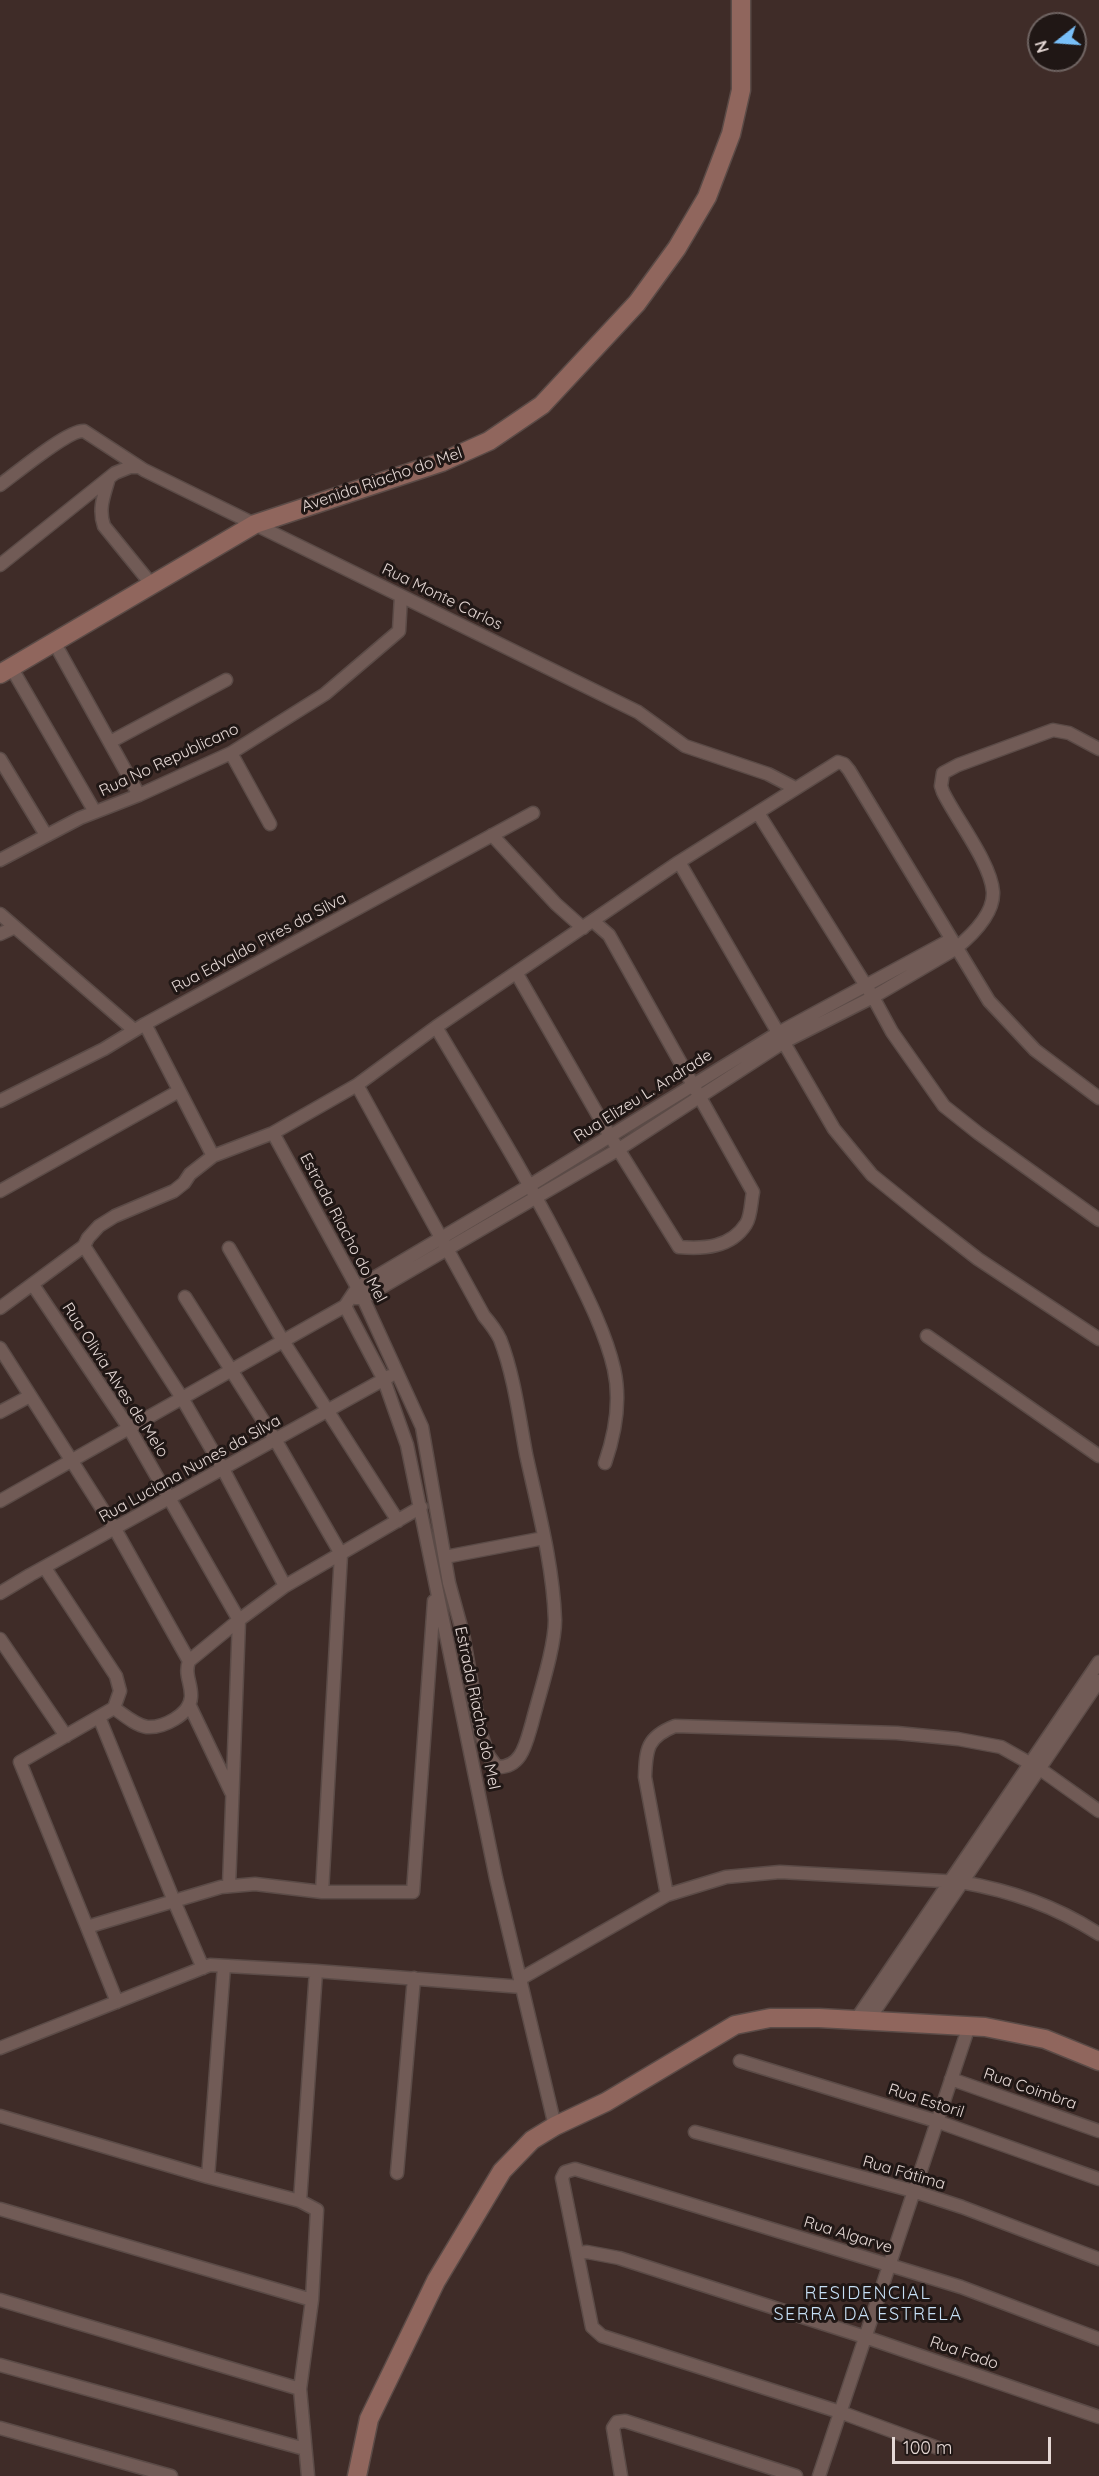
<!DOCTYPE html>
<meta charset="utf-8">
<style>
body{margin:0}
#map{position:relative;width:1099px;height:2476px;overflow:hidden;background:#3f2c28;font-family:Quicksand,sans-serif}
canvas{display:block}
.north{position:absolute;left:1027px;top:12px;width:60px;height:60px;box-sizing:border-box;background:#201715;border:2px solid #6f6462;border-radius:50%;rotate:253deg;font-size:16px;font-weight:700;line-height:24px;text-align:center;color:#e5d8d5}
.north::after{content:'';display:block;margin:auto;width:21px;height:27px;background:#79bff8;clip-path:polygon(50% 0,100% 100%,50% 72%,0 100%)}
.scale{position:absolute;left:892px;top:2437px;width:159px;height:27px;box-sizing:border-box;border:3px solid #e5d8d5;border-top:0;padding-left:8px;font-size:18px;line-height:21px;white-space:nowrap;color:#e5d8d5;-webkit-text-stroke:4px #201715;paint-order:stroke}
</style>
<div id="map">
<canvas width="1099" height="2476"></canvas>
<div class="north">N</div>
<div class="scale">100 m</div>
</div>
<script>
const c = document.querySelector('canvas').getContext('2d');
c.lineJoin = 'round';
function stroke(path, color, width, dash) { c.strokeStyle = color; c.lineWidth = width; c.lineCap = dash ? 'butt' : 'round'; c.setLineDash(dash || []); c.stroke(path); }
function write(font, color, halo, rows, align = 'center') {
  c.font = font + ' Quicksand,sans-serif'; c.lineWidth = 6; c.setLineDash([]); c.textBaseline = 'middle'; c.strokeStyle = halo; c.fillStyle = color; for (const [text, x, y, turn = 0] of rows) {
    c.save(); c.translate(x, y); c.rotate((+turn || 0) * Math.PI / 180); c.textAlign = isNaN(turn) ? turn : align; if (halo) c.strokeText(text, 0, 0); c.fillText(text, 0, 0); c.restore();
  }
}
const street = new Path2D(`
 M109 478C104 495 98 509 104 526L152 585
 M0 485C15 474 69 429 84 431L144 470 638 712 685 746 768 774 795 788
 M0 565 115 473 130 467H139
 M54 642 139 795
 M11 667 95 812
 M110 742 226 680
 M231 753 270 824
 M0 759 46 835
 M758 813 873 997 892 1032 944 1106 978 1133 1099 1220
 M492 835 556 904 583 928
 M0 860 80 818 139 795 231 753 325 694 399 631 401 596
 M679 862 834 1129 872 1175 924 1217 978 1259 1099 1339
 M0 914 134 1030
 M0 934 15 927
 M517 974 610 1136 679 1247C703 1249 731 1248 746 1224 751 1217 751 1202 753 1192L609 935 593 921
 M145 1024 213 1156
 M436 1027C482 1105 531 1183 571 1264 587 1296 606 1334 614 1369 621 1400 615 1434 605 1463
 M0 1101 104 1049 145 1024 533 813
 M273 1133 363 1298 422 1427 449 1583 463 1634 480 1730 488 1755 497 1767C522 1768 526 1743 532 1723 539 1695 555 1648 555 1620 553 1564 538 1509 526 1454 519 1416 514 1375 500 1339 496 1331 490 1323 484 1316L357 1085
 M0 1191 179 1091
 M84 1246 182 1398 223 1469 285 1586
 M229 1248 283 1341 398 1521
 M33 1285 129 1428 239 1620 229 1886
 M185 1297 276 1441 341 1554 322 1892
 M355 1298H363L619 1149 784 1042 873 997 955 949C971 936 994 914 993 892 991 863 956 819 943 792L941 786 943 773 958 765 1053 730 1069 733 1099 749
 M345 1306 384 1380 407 1445 496 1878 555 2126
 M0 1308 84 1246 88 1238 99 1226 115 1216 174 1191 184 1183 190 1174 213 1156 273 1133 357 1085 436 1027 679 862 838 762 844 764 849 770 989 1001 1035 1050 1099 1098
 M927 1336 1099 1456
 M0 1348 115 1529 189 1661
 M0 1412 30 1396
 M0 1501 345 1306 357 1288 529 1186 778 1033 950 940
 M445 1557 544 1538
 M45 1568 116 1676 120 1691 114 1708
 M0 1593 30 1575 390 1376
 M0 1639 66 1736
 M189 1704 231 1792
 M99 1717 174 1901 221 1887 255 1884 322 1892H413L434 1601
 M667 1895 645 1777C646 1749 647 1737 675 1726L897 1733 958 1739 1001 1747 1040 1769 1099 1811
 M87 1927 117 2002
 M203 1968 174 1901 87 1927 20 1762 114 1708C124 1715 135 1725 147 1727 163 1728 190 1715 191 1697 192 1684 184 1675 189 1661L239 1620 285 1586 421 1507
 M520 1979 667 1895 726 1877 780 1872 961 1882C1012 1891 1055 1906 1099 1934
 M855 2021 1099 1662
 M867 2022 1099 1681
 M0 2048 210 1965 316 1971
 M740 2061 936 2121 1099 2179
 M951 2079 1099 2131
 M0 2116 208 2177 300 2201 317 2210 312 2300
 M695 2132 913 2191 962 2207 1099 2259
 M397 2173 414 1978
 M208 2177 224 1966
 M300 2201 316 1971 522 1987
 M0 2209 312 2300 300 2389 308 2476
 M578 2253 587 2252 619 2258 865 2337 1099 2417
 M0 2300 300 2389
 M0 2365 305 2449
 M0 2428 171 2476
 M938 2448 840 2412 602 2336 592 2327 562 2178 565 2172 575 2169 961 2287 1099 2339
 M621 2476 613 2428 617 2422 625 2421 796 2476
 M819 2476 969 2026`);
const secondary = new Path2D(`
 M0 674 255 524 442 462 489 441 542 405 637 303 677 248 707 197 731 134 741 90V0
 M357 2476 369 2419 436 2281 502 2171 532 2140 555 2126 606 2102 735 2025 770 2018H819L985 2027 1045 2039 1099 2061`);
stroke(street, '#5b4b47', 15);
stroke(secondary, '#5b4b47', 21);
stroke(street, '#715b56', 12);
stroke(secondary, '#90665d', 18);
write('16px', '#e5d8d5', '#201715', [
 ["Avenida Riacho do Mel",382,480,-19],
 ["Rua Monte Carlos",442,597,26],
 ["Rua No Republicano",169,760,-25],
 ["Rua Edvaldo Pires da Silva",259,943,-28],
 ["Rua Elizeu L. Andrade",643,1096,-32],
 ["Estrada Riacho do Mel",343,1228,62],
 ["Rua Olivia Alves de Melo",115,1380,57],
 ["Rua Luciana Nunes da Silva",190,1469,-29],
 ["Estrada Riacho do Mel",477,1708,78],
 ["Rua Coimbra",1030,2089,19],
 ["Rua Estoril",926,2101,18],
 ["Rua Fátima",904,2173,16],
 ["Rua Algarve",848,2235,17],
 ["Rua Fado",964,2353,19]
]);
c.letterSpacing = '1.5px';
write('18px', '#c6dff5', '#201715', [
 ["RESIDENCIAL",868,2294],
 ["SERRA DA ESTRELA",868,2315]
]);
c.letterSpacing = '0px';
</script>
